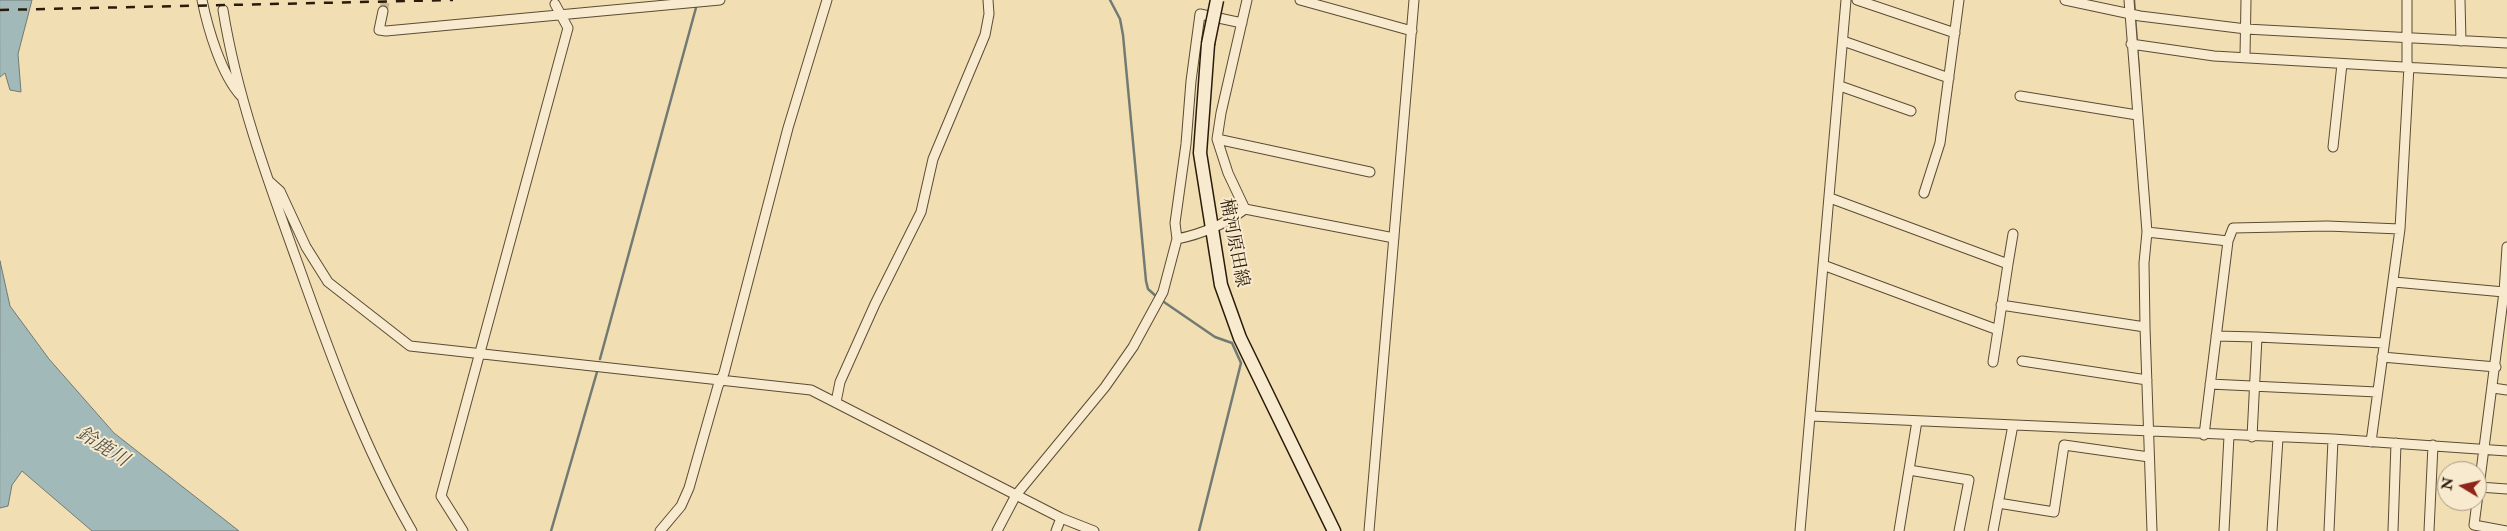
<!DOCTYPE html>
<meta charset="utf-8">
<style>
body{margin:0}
#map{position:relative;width:2507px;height:531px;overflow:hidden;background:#f2deb3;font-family:"IM FELL Double Pica",serif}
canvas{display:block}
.north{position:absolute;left:2437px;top:461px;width:50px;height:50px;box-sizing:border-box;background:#f7eace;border:1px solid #a5977f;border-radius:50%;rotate:279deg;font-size:14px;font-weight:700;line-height:20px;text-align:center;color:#291b09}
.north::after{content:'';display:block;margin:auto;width:18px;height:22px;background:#8f2418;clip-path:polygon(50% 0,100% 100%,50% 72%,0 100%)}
</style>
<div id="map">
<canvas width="2507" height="531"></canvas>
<div class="north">N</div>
</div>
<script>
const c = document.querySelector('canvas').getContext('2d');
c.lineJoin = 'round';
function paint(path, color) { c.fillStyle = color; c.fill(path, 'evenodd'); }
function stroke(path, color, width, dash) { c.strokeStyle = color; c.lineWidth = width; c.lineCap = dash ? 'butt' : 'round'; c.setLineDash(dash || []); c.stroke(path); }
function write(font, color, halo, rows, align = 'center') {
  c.font = font + ' "IM FELL Double Pica","Noto Serif JP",serif'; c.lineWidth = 4; c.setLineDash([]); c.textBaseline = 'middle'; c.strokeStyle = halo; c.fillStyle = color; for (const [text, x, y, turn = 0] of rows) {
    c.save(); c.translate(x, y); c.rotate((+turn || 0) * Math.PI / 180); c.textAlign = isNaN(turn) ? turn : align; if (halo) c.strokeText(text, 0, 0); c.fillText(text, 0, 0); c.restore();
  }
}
const water = new Path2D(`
 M0 0H32L18 54 21 92 10 90 5 73 0 77Z
 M0 261 10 306 49 359 114 433 239 531H92L22 471 12 485 8 506 0 508Z`);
paint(water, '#a1b9b9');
stroke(water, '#717a73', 1);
stroke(new Path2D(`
 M1110 0 1120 19 1123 35 1146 281 1148 289 1157 297
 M2134 0 2135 12
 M2135 17 2137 42
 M2137 47 2139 71
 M1161 300 1215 337 1232 343 1241 363 1199 531
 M600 359 697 4
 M551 531 597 372`), '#717a73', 2.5);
stroke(new Path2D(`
 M383 11 386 0`), '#cab791', 9, [9, 4.5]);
const street = new Path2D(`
 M202 0C208 29 221 74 241 96
 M1300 0 1412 31
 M1857 0 1955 33
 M2065 0 2140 16 2246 29 2507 43
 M2129 0 2147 232 2144 263 2145 327 2152 531
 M2460 0 2461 41
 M223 10C237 97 268 181 298 264 330 354 364 448 412 531
 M383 11 379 30 386 31 720 0
 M1843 41 1949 78
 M2131 44 2214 56 2507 73
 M2245 56 2246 0
 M2407 66V0
 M1840 86 1911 111
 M2020 96 2137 115
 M1217 139 1370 172
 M2333 147 2342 64
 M269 181 280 191 306 247 328 282 410 346 811 390 1061 518 1094 531
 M1924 193 1940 143 1959 0
 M1245 209 1228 173 1217 139 1221 113 1247 0
 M2147 232 2228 241
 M1177 239C1202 234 1225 224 1245 209L1394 238
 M2008 264 2013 234
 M1823 265 1998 330 2008 264 1830 198
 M2394 282 2504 292 2479 487 2507 489
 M2504 292 2507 247
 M2001 305 2145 327
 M2216 336 2257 337
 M2382 357 2496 367
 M2022 361 2147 380
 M1993 362 1998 330
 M2210 384 2377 392
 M2493 388 2507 390
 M836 402 840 382 875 304 921 212 933 159 985 35 989 14 988 0
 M1811 416 2333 439 2507 451
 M2204 435 2228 241 2233 228 2327 226 2400 229
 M2252 437 2257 337 2384 343
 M2371 442 2400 229 2409 66
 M1909 470 1969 480 1959 531
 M2479 487 2474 525 2507 531
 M1998 503 2054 512 2064 445 2149 457
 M463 531 441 496 568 28 555 4
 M660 531 681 506 689 488 718 386 724 373 788 128 827 0
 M997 531 1016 495 1105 387 1133 347 1163 292 1177 239 1175 223 1186 144 1191 81 1200 14 1242 23
 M1056 531 1061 518
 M1369 531 1414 0
 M1800 531 1846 0
 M1899 531 1917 421
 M1993 531 2013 425
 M2224 531 2229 436
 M2272 531 2278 438
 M2329 531 2333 439
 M2393 531 2396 443
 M2429 531 2433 445`);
const secondary = new Path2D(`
 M1208 44 1200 153 1221 285 1240 338 1334 531`);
stroke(street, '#5b4c34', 11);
stroke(secondary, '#291b09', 15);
stroke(street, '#f7eace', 9);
stroke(secondary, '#f7eace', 12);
stroke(new Path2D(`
 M0 10 453 0`), '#291b09', 2.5, [9, 9]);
const secondaryBridge = new Path2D(`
 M1208 44 1217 0`);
stroke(secondaryBridge, '#291b09', 15, []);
stroke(secondaryBridge, '#f7eace', 12);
write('18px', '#291b09', '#f7eace', [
 ["楠河原田線",1233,243,79]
]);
write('italic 19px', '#535247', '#f7eace', [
 ["鈴鹿川",102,448,32]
]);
</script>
